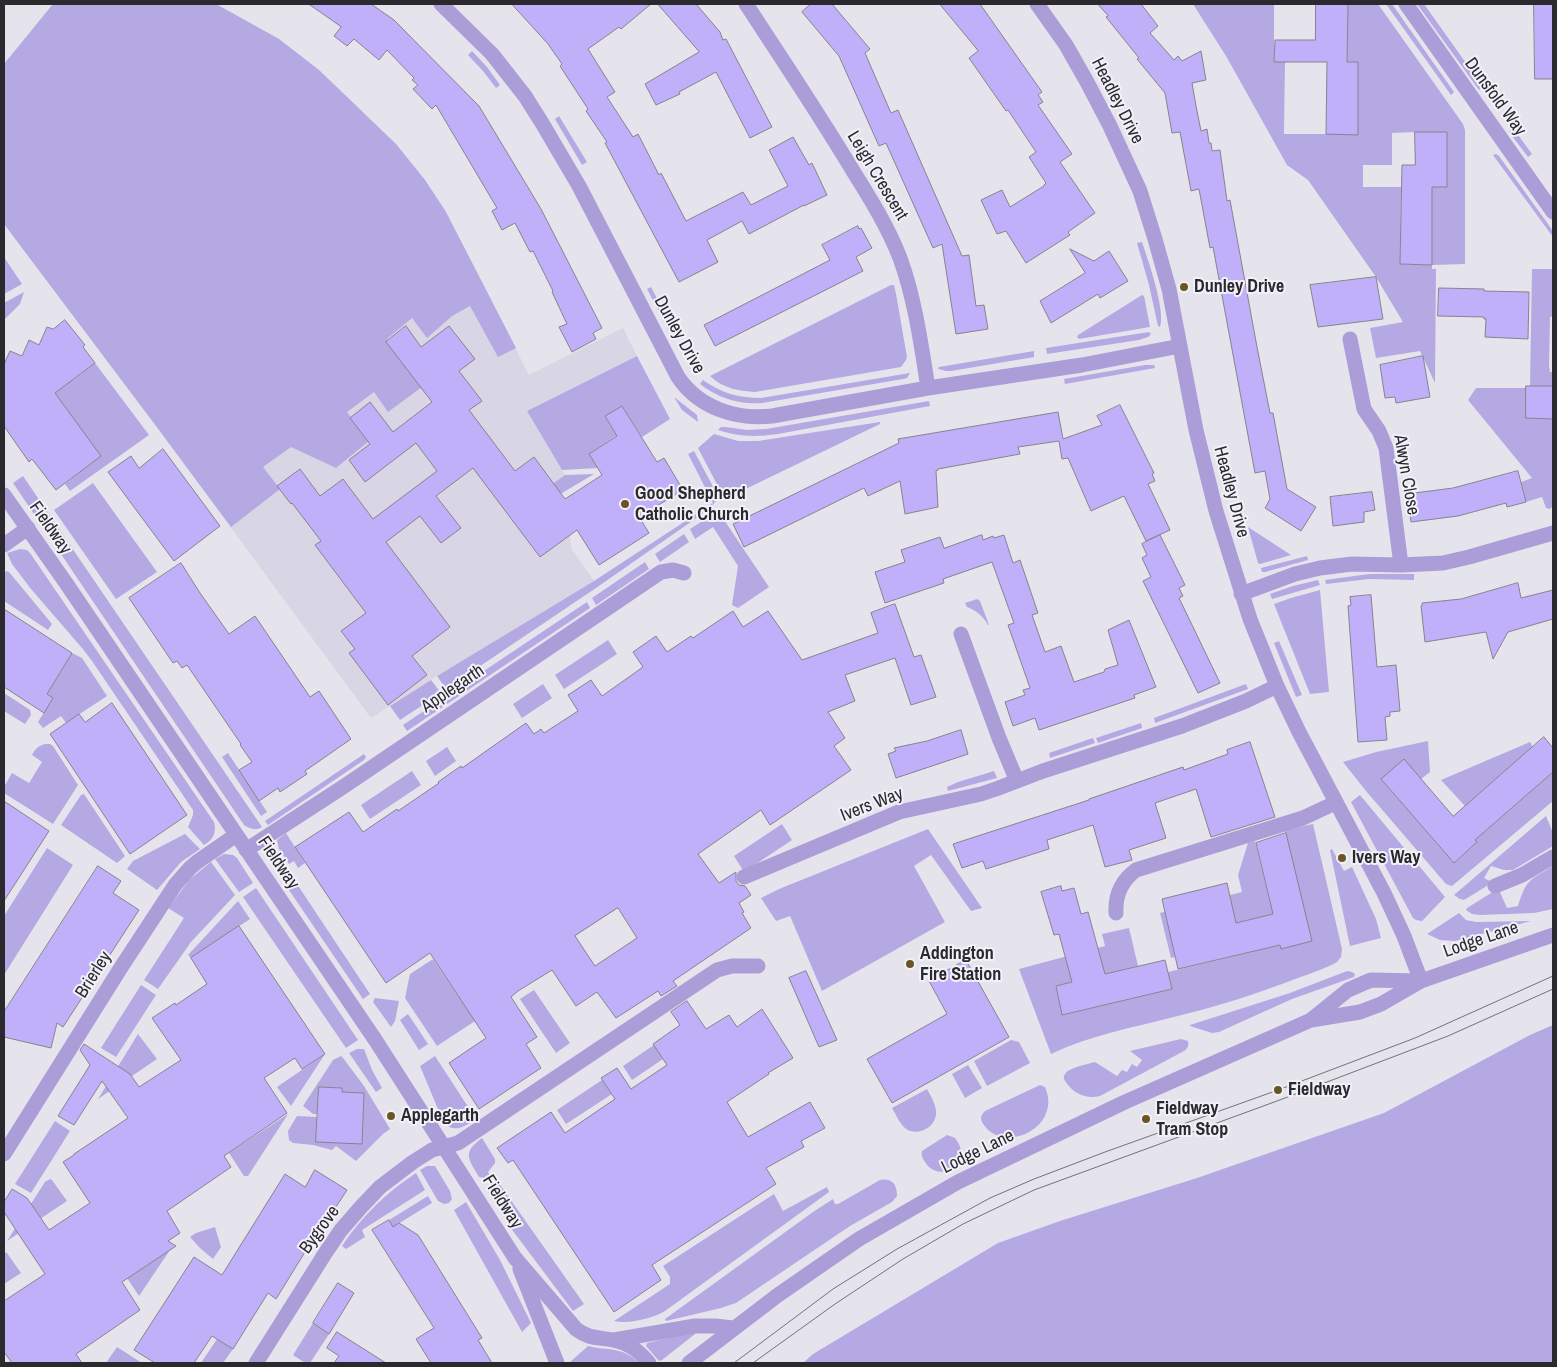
<!DOCTYPE html>
<style>
body{margin:0}
#map{position:relative;width:1557px;height:1367px;overflow:hidden;background:#e5e4ec;font-family:"Archivo Narrow",sans-serif}
canvas{display:block}
.frame{position:absolute;inset:0;border:5px solid #2a292d;pointer-events:none}
</style>
<div id="map">
<canvas width="1557" height="1367"></canvas>
<div class="frame"></div>
</div>
<script>
const c = document.querySelector('canvas').getContext('2d');
c.lineJoin = 'round';
function paint(path, color) { c.fillStyle = color; c.fill(path, 'evenodd'); }
function stroke(path, color, width, dash) { c.strokeStyle = color; c.lineWidth = width; c.lineCap = dash ? 'butt' : 'round'; c.setLineDash(dash || []); c.stroke(path); }
function write(font, color, halo, rows, align = 'center') {
  c.font = font + ' "Archivo Narrow",sans-serif'; c.lineWidth = 4; c.setLineDash([]); c.textBaseline = 'middle'; c.strokeStyle = halo; c.fillStyle = color; for (const [text, x, y, turn = 0] of rows) {
    c.save(); c.translate(x, y); c.rotate((+turn || 0) * Math.PI / 180); c.textAlign = isNaN(turn) ? turn : align; if (halo) c.strokeText(text, 0, 0); c.fillText(text, 0, 0); c.restore();
  }
}
paint(new Path2D(`
 M53 4H216L279 39 319 70 396 144 425 180 446 212 529 375 623 328 637 356 527 411 565 475 546 490 569 526 571 548 594 581 437 676 371 718 159 430 4 224V64Z`), '#d8d6e5');
paint(new Path2D(`
 M53 4H216L279 39 319 70 396 144 425 180 446 212 516 348 498 357 470 306 452 316 427 338 412 318 387 339 422 387 388 412 374 392 347 412 369 441 336 468 291 447 263 467 280 489 231 527 159 430 4 224V64Z
 M1193 4H1274V62H1285L1284 134H1358V62H1347L1348 4H1378L1463 124 1465 130V264L1432 265V269H1436L1435 383 1420 351 1376 358 1370 328 1403 322 1376 277 1308 180 1287 165 1226 56ZM1415 132H1447L1432 187V265L1400 264 1401 187H1363V165H1392V133Z
 M1386 4H1392L1454 92 1451 95Z
 M1417 4H1424L1483 87 1479 90Z
 M472 51 487 67 500 85 496 88 483 71 468 55Z
 M559 116 587 162 582 165 555 119Z
 M1513 128 1532 154 1528 157 1509 132Z
 M1496 154 1499 156 1553 231V237L1493 155Z
 M1142 242C1148 260 1166 311 1160 327L1158 326 1149 285 1137 243Z
 M4 257 22 284 4 294Z
 M1532 269H1553V316L1550 317 1549 366 1550 372H1553V386H1530Z
 M891 285H894L896 294 907 357 906 360 901 367 755 392C739 391 722 388 710 376Z
 M651 287 673 329 669 331 647 289Z
 M24 292 20 304 4 320V303Z
 M1142 295 1144 296 1150 327 1079 339 1077 337 1078 335Z
 M1149 332 1151 334 1148 337 1139 340 1047 354 1046 348Z
 M1034 351V357L951 371H946L938 369 939 367Z
 M637 356 670 419 642 437 622 406 605 417 617 435 589 454 598 468 562 470 527 411Z
 M95 363 149 435 70 491 65 484 79 473 25 394 60 364 73 380Z
 M1145 365H1154L1155 368 1065 384 1064 379Z
 M910 373 907 378 903 379 762 403C739 405 718 398 700 384L703 380C721 393 739 398 761 398Z
 M1476 388H1526V418L1553 419V507L1549 509 1546 508 1542 497 1526 502 1521 482 1532 478 1468 400Z
 M674 397 697 415 698 422 682 410Z
 M929 401 930 406 778 434C756 437 740 437 718 430L721 427H726L747 430 766 429Z
 M880 422V424L727 498 723 496 698 448 714 434 738 441H758Z
 M694 451 717 494 716 501 708 510 596 588 446 689 437 676 594 581 713 503 688 454Z
 M594 474 552 499 536 496 565 475Z
 M23 476 262 827C256 831 250 829 244 825L13 483Z
 M93 483 157 572 116 599 54 510Z
 M718 511 769 587 738 608 732 605 738 566 713 527 695 539 690 529Z
 M1248 527 1291 555 1260 564 1258 563Z
 M684 534 689 542 660 562 655 554Z
 M20 549 27 550 30 553 214 822C217 832 213 840 204 845L188 827 193 815V810L92 661 82 648 31 589 12 564 7 553Z
 M1307 556 1308 560 1265 572H1262L1261 568Z
 M645 562 649 569 596 605 592 598Z
 M6 571 9 572 52 624 48 630 4 601V574Z
 M1369 574H1414V580L1369 579 1326 584 1325 580Z
 M1318 580 1320 585 1272 599 1270 594 1293 586Z
 M1320 590 1329 692 1310 694 1274 604 1291 598Z
 M977 599 980 601 989 625H988C983 616 977 611 967 607L965 603Z
 M587 602 590 608 407 731 403 725Z
 M608 640 617 654 564 689 555 675Z
 M1279 641 1302 695 1296 697 1274 643Z
 M72 653 82 658 107 696 66 723 61 716 43 728 38 722 53 698 47 694Z
 M431 680 441 693 400 720 390 706Z
 M543 684 552 698 522 718 513 704Z
 M1246 684 1248 689 1155 723 1154 718Z
 M4 693 30 710 31 715 25 724 4 711Z
 M1141 723 1142 728 1098 743 1096 738Z
 M1093 738 1095 743 1050 758 1049 753Z
 M1428 741 1430 772 1421 779H1381L1454 863 1477 842 1466 829 1484 832 1553 772V801L1452 886 1446 884 1366 791 1343 762 1376 752Z
 M1530 742 1533 747 1465 806 1441 780Z
 M45 744H50L53 746 78 785 53 824 4 793V787L12 773 29 783 42 762 32 755C35 749 38 746 45 744Z
 M447 747 456 761 435 776 426 761Z
 M228 753 267 812 261 816 222 757Z
 M364 754 366 757 364 760 268 825 265 821Z
 M412 771 421 785 370 819 361 805Z
 M994 771 997 778 948 791 947 787 958 782Z
 M84 794 125 856 117 863 61 825 81 795Z
 M1360 795 1445 897 1422 921 1416 920 1413 918 1351 802Z
 M1546 816 1553 833V846L1513 870H1504L1491 866 1484 878 1490 881V884L1464 900 1460 899 1454 895Z
 M782 824 792 840 744 872 734 856Z
 M1313 824 1342 949 1341 957 1337 962C1325 969 1311 973 1298 978 1259 993 1219 1006 1178 1016 1135 1027 1091 1035 1051 1054L1019 969 1105 946 1102 934 1129 928 1138 966 1056 986 1063 1015 1172 989 1168 972 1280 945 1282 948 1311 941 1285 830Z
 M928 829 982 908 971 911 931 855 914 866 945 922 822 991 790 916 776 921 761 898 779 889Z
 M286 833 305 863 298 868 294 861 289 864 279 849 277 840Z
 M185 834 200 849 181 862 157 890 127 869 133 861Z
 M1255 841 1273 914 1171 939 1175 957 1171 958 1160 913 1242 892 1238 875 1248 843Z
 M271 845 370 994 363 999 270 862 268 855Z
 M47 848 73 865 4 975V916Z
 M1332 849 1344 871 1352 867 1376 919 1381 938 1350 946 1330 850Z
 M224 854 233 855 237 858 253 883 239 892 215 859Z
 M211 862 235 895 191 942 158 989 144 980 184 918 168 908 190 879Z
 M1553 866V909L1534 913 1480 915 1472 914 1466 910 1467 908 1496 890H1499L1507 908 1518 906C1527 878 1529 881 1553 866Z
 M256 888 358 1040 346 1048 243 897Z
 M238 901 250 919 191 958 188 955Z
 M1459 913 1466 920 1476 922 1531 921 1455 941 1440 940 1427 934Z
 M433 959 475 1021 437 1046 405 998 410 974Z
 M1347 971 1352 972 1355 974 1354 977 1292 999 1219 1032 1212 1033 1190 1026V1025L1290 993Z
 M141 985 156 995 116 1057 101 1048Z
 M534 990 570 1043 556 1053 520 999Z
 M375 998 399 1001 395 1021 391 1027 373 1002Z
 M408 1014 428 1044 419 1050 400 1020Z
 M1553 1025V1363H803L813 1354 998 1243 1060 1221 1197 1178 1384 1113 1530 1035Z
 M138 1034 157 1059 98 1099Z
 M1181 1039 1188 1041C1189 1046 1188 1048 1184 1051L1100 1096C1088 1099 1076 1095 1068 1085 1065 1081 1062 1078 1065 1074 1068 1068 1088 1064 1095 1062L1117 1076 1122 1070 1127 1072 1132 1064 1137 1067 1142 1060 1130 1051Z
 M1011 1040 1019 1042 1030 1063 987 1086 974 1061Z
 M654 1045 663 1059 632 1080 623 1066Z
 M357 1049H364L372 1070 382 1088 376 1092 349 1053Z
 M325 1054 291 1106 277 1087Z
 M341 1056 343 1058 364 1086 390 1129 383 1134 356 1161 336 1146 332 1150 313 1145 293 1143 289 1140 288 1131 297 1116 317 1117 316 1142 362 1140 364 1093 342 1092V1088L319 1087 317 1114H313L303 1106 333 1060Z
 M435 1056 476 1119C465 1126 454 1135 443 1121L420 1066Z
 M968 1065 982 1088 965 1098 952 1074Z
 M602 1080 612 1094 566 1124 557 1110Z
 M1040 1085 1045 1087C1063 1127 1004 1155 984 1125 980 1120 980 1116 985 1111Z
 M927 1089C931 1097 937 1105 936 1115 934 1129 916 1137 905 1128 899 1123 896 1114 892 1108Z
 M288 1114 248 1176H244L229 1153Z
 M55 1121 70 1131 31 1193 15 1184Z
 M947 1135 955 1138C958 1142 961 1147 961 1152 962 1173 935 1179 925 1162 922 1157 921 1156 922 1151Z
 M482 1138 495 1159V1163L488 1172 490 1175 485 1178 479 1177C468 1158 462 1153 482 1138Z
 M427 1166H435L450 1191 452 1199 449 1203 444 1204 438 1201 420 1170Z
 M416 1173 425 1190 362 1230 365 1237 346 1249 342 1246C361 1217 387 1192 416 1173Z
 M50 1179 52 1180 67 1201 7 1241 45 1182Z
 M880 1180C892 1178 897 1184 897 1196L892 1202 850 1226 736 1303 721 1308 666 1321 665 1319 813 1212 833 1199 835 1204H838Z
 M498 1182 584 1304 573 1311 513 1231 487 1190Z
 M827 1187 829 1192 665 1311C651 1319 630 1324 614 1321L670 1284V1277L663 1266 774 1194 783 1211Z
 M428 1196 432 1203 393 1227 389 1220Z
 M466 1202 500 1260 531 1323 522 1332 454 1210Z
 M215 1227 221 1247 213 1259 200 1248 190 1237 196 1233Z
 M170 1250 139 1296 127 1278Z
 M4 1252 7 1253 21 1273 4 1284Z
 M313 1323 329 1334 310 1363H305L293 1355Z
 M693 1332 695 1334 662 1360 659 1361 646 1346 647 1343Z
 M217 1339 233 1349 223 1363H201Z
 M588 1346C607 1351 623 1346 639 1363H569Z
 M117 1347 142 1363H106Z`), '#b5a9e3');
const building = new Path2D(`
 M309 4H371L394 20 479 106 541 209 602 328 593 333 596 339 572 352 559 327 567 324 552 292 553 291 533 251 530 252 515 223 502 230 492 211 497 208 436 105 432 109 413 89 418 85 412 80 414 78 387 50 379 60 354 39 347 46 334 36 341 27Z
 M512 4H651L621 29 619 27 588 49 615 92 607 97 633 137 638 134 659 175 661 173 686 221 743 192 751 205 788 186 769 150 793 137 809 165 812 163 827 195 804 206V205L749 234 742 221 707 240 718 262 679 282 605 143 607 142 586 111 588 109 560 66 562 64 548 44Z
 M658 4H696L720 32 723 40 726 39 772 127 750 138 716 72 679 92 680 94 656 105 645 84 699 52Z
 M811 4H832L870 49 865 53 891 113 898 110 962 256 969 255 976 306 984 305 988 329 956 334 942 244 933 248 886 143 879 146 839 56 802 12Z
 M940 4H980L1042 92 1038 95 1043 102 1038 105 1072 154 1060 162 1095 213 1068 232 1070 235 1026 263 1006 231 997 234 981 200 1002 190 1010 207 1044 186V185L1046 183 1029 157 1036 152 1008 110 1006 111 969 58 978 51Z
 M1098 4H1141L1158 26 1150 33 1174 60 1178 56 1182 61 1201 51 1206 80 1192 83 1196 106 1201 131 1207 129 1209 143H1211L1212 151 1220 150 1227 201 1230 200 1257 347 1270 413H1273L1287 489 1316 507 1301 531 1265 508 1270 499 1265 471 1255 473 1213 247 1210 248 1199 189 1191 191 1180 132 1172 133 1165 93 1137 59 1139 58 1106 17 1108 16Z
 M1316 4H1348L1347 62H1358V135L1326 134 1327 62H1274L1275 40H1315Z
 M1534 4H1553V79H1535Z
 M1415 132H1447V187H1432V265L1400 264 1402 165H1415Z
 M858 226 859 229 861 228 872 248 856 257 863 271 715 346 704 325 830 260 822 245Z
 M1070 249 1094 261 1109 251 1128 281 1100 298 1098 294 1051 323 1040 301 1085 273Z
 M1376 277 1383 319 1318 327 1310 285Z
 M1439 288 1484 289V291L1529 292 1528 339 1485 337 1486 319H1484V317L1438 316Z
 M65 320 85 345 83 347 95 363 55 393 101 456 56 490 32 459 29 462 4 426V364L10 351 22 356 29 340 39 345 47 327 53 329Z
 M406 326 421 347 449 326 475 359 459 371 482 401 469 410 515 471 534 457 565 499 602 475 589 454 617 436 605 416 622 406 657 462 664 458 683 490 639 517 649 533 599 565 577 530 540 557 473 468 436 496 461 528 441 543 420 516 386 542 450 627 412 656 427 675 388 705 349 653 355 649 341 631 366 613 315 545 321 541 315 533 292 503 291 504 277 486 300 469 320 496 343 479 373 519 437 471 416 443 365 482 349 460 370 444 350 418 370 402 393 432 432 402 386 342Z
 M1423 356 1430 397 1396 403 1395 397 1385 398 1380 365Z
 M1526 386H1553V419L1526 418Z
 M1120 405 1154 473 1152 474 1155 481 1148 484 1170 530 1146 541 1124 496 1091 511 1068 458 1062 459 1059 441 1018 447 1020 454 938 469V470L936 471 938 507 905 514 900 481 868 496 864 488 744 547 733 524 899 443 898 439 1058 412 1063 439 1102 425 1097 416Z
 M163 449 220 526 174 561 108 472 131 456 139 468Z
 M1518 471 1526 502 1507 507 1506 503 1458 516 1411 522 1407 494 1453 488Z
 M1372 492 1375 510 1364 512V522L1333 526 1330 497Z
 M982 535 983 540 993 536 994 538 1004 535 1013 563 1020 560 1038 613 1032 615 1045 652 1061 646 1074 682 1104 672 1105 669 1118 665 1108 630 1129 620 1156 687 1134 695 1135 698 1039 730 1035 718 1013 726 1005 702 1025 695 1023 690 1030 688 1008 625 1014 623 992 562 943 579 944 583 885 603 875 572 905 562 901 550 940 537 944 548Z
 M1160 535 1185 585 1179 588 1183 596 1179 598 1220 683 1198 693 1143 581 1151 577 1142 558 1147 555 1142 544Z
 M181 563 200 593 229 634 255 616 310 697 319 691 351 739 305 771 307 774 280 792 278 788 259 801 239 770 252 762 240 745 241 744 187 665 182 668 177 661 173 663 129 598Z
 M1518 583 1521 598 1553 590V619L1508 632 1493 659 1486 632 1425 642 1421 606H1422V603L1461 599Z
 M1371 595 1377 667 1396 665 1400 711 1390 712V716L1385 717 1387 740 1358 742 1348 606 1351 605 1350 597Z
 M895 604 914 657 921 655 936 697 911 705 895 658 845 675 855 701 828 712 845 738 834 746 851 770 770 825 761 810 698 854 719 883 736 872V881L739 885 745 886 751 895 739 903 744 912 742 913 751 928 673 981 677 986 661 996 658 991 616 1018 597 992 576 1006 552 970 518 991 511 997 537 1037 526 1044 541 1068 479 1109 449 1063 486 1038 430 953 386 983 295 847 349 812 363 832 397 809 398 811 439 783 438 782 461 766 462 768 526 723 534 734 541 729 544 733 578 711 568 695 591 680 602 696 643 667 633 652 656 636 667 652 691 636 693 638 733 611 743 627 768 611 802 660 878 633 871 613ZM618 908 637 938 595 966 575 936Z
 M4 609 72 653 47 694 53 698 44 713 4 687Z
 M112 703 187 815 130 854 50 734 79 714 85 722Z
 M961 730 968 754 896 778 888 754 896 751 894 748 927 741Z
 M1544 737 1553 748V772L1475 840 1477 842 1454 863 1381 779 1404 759 1453 816Z
 M1250 742 1275 817 1211 837 1196 789 1155 803 1166 838 1129 850 1132 860 1105 867 1093 825 1047 840 1049 849 986 869 983 861 962 868 953 844 1089 800V799L1183 767 1184 770 1228 754 1227 750Z
 M4 801 49 831 4 901Z
 M1286 833 1312 941 1281 949 1280 945 1178 969 1162 899 1227 883 1236 923 1273 914 1256 843Z
 M98 866 121 881 113 893 139 910 63 1027 57 1023 51 1048 4 1037V1012Z
 M1061 886 1062 891 1074 888 1081 914 1088 912 1105 974 1165 960 1172 989 1062 1015 1056 986 1072 982 1059 934 1054 935 1041 892Z
 M239 926 325 1054 302 1069 295 1058 264 1078 287 1113 224 1156 231 1167 167 1211 180 1233 168 1241 176 1246 122 1282 140 1310 76 1354 82 1363H12L4 1352V1301L45 1274 4 1212V1202L12 1189 27 1198 49 1230 90 1203 63 1162 74 1155V1154L128 1118 102 1081 74 1125 58 1116 90 1065 80 1050 84 1044 130 1074 139 1087 181 1060 152 1018 175 1003 176 1005 207 984 191 958Z
 M966 960 1009 1037 892 1103 867 1059 947 1014 929 981Z
 M806 971 837 1040 819 1047 789 978Z
 M687 1001 706 1029 729 1015 737 1027 762 1009 793 1058 768 1073 769 1074 727 1102 748 1137 810 1102 825 1128 801 1141 804 1147 766 1168 776 1184 652 1265 661 1280 614 1312 513 1160 508 1163 497 1148 551 1112 565 1133 615 1099 601 1078 617 1068 631 1089 667 1065 653 1044 680 1025 671 1012Z
 M319 1087 342 1088V1092L364 1093 362 1144 316 1142Z
 M315 1170 347 1190 336 1207 334 1205 276 1299 268 1293 233 1349 212 1336 194 1363H155L134 1350 194 1257 222 1275 285 1174 305 1187Z
 M389 1220 393 1227 399 1223 418 1235 482 1338 478 1340 492 1363H431L416 1339 434 1328 372 1230Z
 M338 1283 354 1293 329 1334 313 1323Z
 M337 1332 386 1363H334L339 1356 327 1348Z`);
paint(building, '#c0aff9');
stroke(building, '#85848c', 1);
stroke(new Path2D(`
 M441 4 492 54 525 96 542 123 579 186 678 377C699 408 736 420 772 416L928 388 1082 365 1180 346
 M746 4C782 59 819 114 853 171 870 198 888 227 900 258 915 299 921 344 928 388
 M1037 4 1066 45 1087 82 1110 126 1140 191 1155 239 1169 289 1196 430 1216 511 1250 619 1277 686 1299 732 1384 893 1404 936 1421 981
 M1406 4 1553 212
 M1350 339 1364 409 1379 431 1386 448 1401 565
 M4 495 66 583 376 1041 515 1258 576 1329C589 1339 598 1337 613 1340 629 1343 639 1351 649 1363
 M4 545 28 528
 M1241 594 1295 574 1320 568 1352 564 1401 565 1443 563 1469 557 1553 533
 M961 634 999 738 1017 781
 M246 850 343 787 661 572 673 570 684 573
 M744 877 899 812 981 794 996 789 1043 771 1182 726 1246 701 1277 686
 M1495 886 1522 875 1553 857
 M1116 913C1115 895 1121 881 1136 870L1303 818 1335 803
 M1312 1019 1348 990 1371 980 1420 981
 M4 1154 120 969 175 885 190 868 197 862 236 835
 M520 1269 557 1363
 M614 1340 695 1326H715L733 1328
 M256 1363 326 1252 341 1230 361 1207 380 1187 413 1162 432 1150 458 1143 717 970 732 966H758
 M689 1363 778 1295 859 1239 958 1182 1125 1102 1311 1020 1360 1012 1381 1004 1421 981 1553 935`), '#ab9dd8', 15);
stroke(new Path2D(`
 M734 1363 833 1289 897 1249 990 1198 1034 1179 1105 1152 1278 1090 1415 1038 1553 976
 M753 1363 835 1304 903 1259 963 1224 1034 1190 1277 1101 1448 1036 1553 989`), '#727177', 1);
for (const [x, y, r, color] of [
 [1184,287,5,"#6c5525"],
 [625,504,5,"#6c5525"],
 [1342,858,5,"#6c5525"],
 [910,964,5,"#6c5525"],
 [1278,1090,5,"#6c5525"],
 [391,1116,5,"#6c5525"],
 [1146,1119,5,"#6c5525"]
]) { const dot = new Path2D(); dot.arc(x, y, r, 0, 2 * Math.PI); c.fillStyle = color; c.fill(dot); stroke(dot, '#f2f1fa', 2); }
write('18px', '#2a292d', '#f2f1fa', [
 ["Dunsfold Way",1495,97,54],
 ["Headley Drive",1117,101,63],
 ["Leigh Crescent",877,176,59],
 ["Dunley Drive",679,335,61],
 ["Alwyn Close",1406,475,80],
 ["Headley Drive",1231,492,75],
 ["Fieldway",50,528,55],
 ["Applegarth",453,689,-34],
 ["Ivers Way",872,805,-21],
 ["Fieldway",278,863,56],
 ["Lodge Lane",1481,940,-19],
 ["Brierley",94,975,-58],
 ["Lodge Lane",978,1152,-26],
 ["Fieldway",502,1202,58],
 ["Bygrove",320,1230,-54]
]);
write('bold 18px', '#2a292d', '#f2f1fa', [
 ["Dunley Drive",1194,287],
 ["Good Shepherd",635,494],
 ["Catholic Church",635,515],
 ["Ivers Way",1352,858],
 ["Addington",920,954],
 ["Fire Station",920,975],
 ["Fieldway",1288,1090],
 ["Fieldway",1156,1109],
 ["Tram Stop",1156,1130],
 ["Applegarth",401,1116]
], 'left');
</script>
